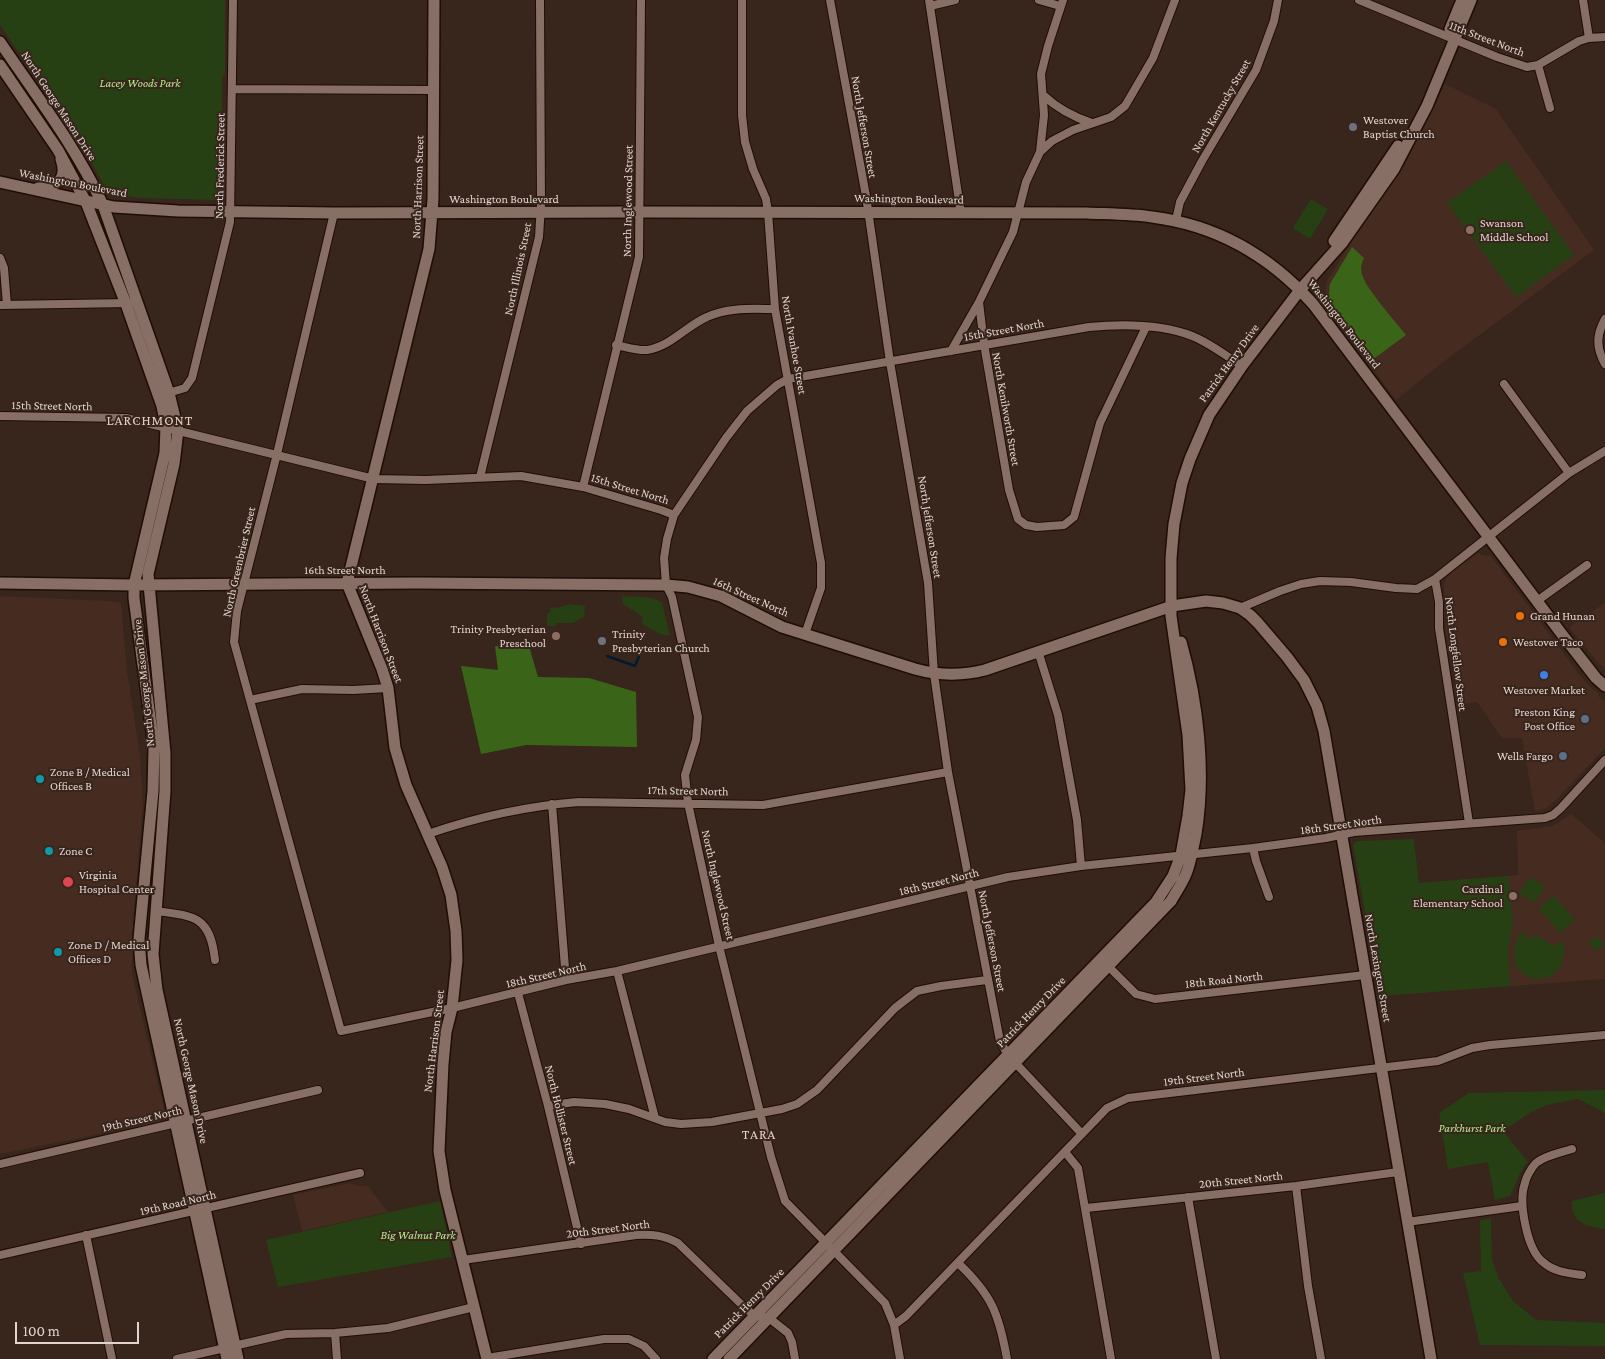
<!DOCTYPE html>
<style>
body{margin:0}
#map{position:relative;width:1605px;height:1359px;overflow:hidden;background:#38251c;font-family:"Crimson Pro",serif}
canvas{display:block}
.scale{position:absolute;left:15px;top:1322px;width:124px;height:22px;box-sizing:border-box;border:2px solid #e1d3ce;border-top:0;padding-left:6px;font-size:15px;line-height:18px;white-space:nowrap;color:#e1d3ce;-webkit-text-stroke:4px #38251c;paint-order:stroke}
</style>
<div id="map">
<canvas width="1605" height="1359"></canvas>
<div class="scale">100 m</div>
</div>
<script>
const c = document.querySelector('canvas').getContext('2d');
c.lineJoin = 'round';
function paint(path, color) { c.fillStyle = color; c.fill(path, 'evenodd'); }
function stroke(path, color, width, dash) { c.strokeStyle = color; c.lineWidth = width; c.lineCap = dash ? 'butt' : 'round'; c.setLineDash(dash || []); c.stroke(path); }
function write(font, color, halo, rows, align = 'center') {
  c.font = font + ' "Crimson Pro",serif'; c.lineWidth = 4; c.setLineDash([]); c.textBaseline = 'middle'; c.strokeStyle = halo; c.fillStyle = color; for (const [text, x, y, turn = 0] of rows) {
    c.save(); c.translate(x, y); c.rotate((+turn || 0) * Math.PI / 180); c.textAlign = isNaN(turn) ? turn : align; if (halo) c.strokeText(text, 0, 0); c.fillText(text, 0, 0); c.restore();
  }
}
paint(new Path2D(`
 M1445 84 1496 109 1594 250 1451 356 1396 400 1325 305 1326 283 1350 244 1405 164Z
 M1479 553 1481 555 1490 556 1493 559 1576 670 1589 686 1599 694 1598 696 1605 701V748L1556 800 1545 809 1535 811 1522 738H1502L1477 702 1459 704 1446 633 1444 584 1446 579 1451 573Z
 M0 596 108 601 121 603 127 672 140 755 143 803 133 921 132 974 165 1114 160 1122 0 1154Z
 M1605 603V669L1599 664 1569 627Z
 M1571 814 1605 843V979L1380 996 1366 921 1422 909 1419 883 1518 875 1517 831 1553 826Z
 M350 1183 358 1186 367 1185 388 1212 302 1231 293 1195Z`), '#462c20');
paint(new Path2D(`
 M0 0H225V73L222 78V194L219 198 214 200 141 198 108 193 82 145 0 25Z
 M1506 161 1574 255 1516 297 1447 203Z
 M1311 199 1328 209 1310 239 1293 228Z
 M622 596C634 597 652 595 662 603L670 636 660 634 642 624 643 617 623 604Z
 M569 604 585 606 584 617 573 623H556V626H547V614L551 611 550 608 561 607Z
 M1414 839 1419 883 1508 876 1513 923 1508 950 1510 986 1380 996 1353 845 1356 841Z
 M1530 877 1545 887 1534 903 1519 893Z
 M1554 896 1575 920 1560 933 1539 908Z
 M1524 932 1526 939C1536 934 1544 937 1551 946L1564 942C1564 950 1564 958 1561 965 1550 988 1514 981 1514 955 1514 948 1517 940 1520 933Z
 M1598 936 1604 945 1595 951 1589 942Z
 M1605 1090V1113L1578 1099 1547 1105 1531 1112 1503 1131 1528 1162C1518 1172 1517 1184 1510 1196L1495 1200 1488 1162 1448 1169 1439 1113 1469 1093Z
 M1605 1193V1229C1587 1227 1570 1222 1572 1201Z
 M440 1201 452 1257 278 1287 266 1240Z
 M1491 1219 1492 1259 1498 1277 1513 1301 1536 1320 1605 1323V1346L1480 1345 1463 1273 1481 1271 1480 1220Z`), '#264013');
paint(new Path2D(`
 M1352 247 1364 258C1361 264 1360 270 1363 277 1368 291 1395 321 1406 335L1372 360 1328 303 1330 284Z
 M495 646H529L538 677 589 678 636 692 637 747 526 745 481 754 461 666 498 670Z`), '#3a6518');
stroke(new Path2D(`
 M607 656 635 666 640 654`), '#011d2d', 2.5);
const street = new Path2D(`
 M742 0V115L745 142 753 169 766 199 768 212 775 309 821 563V588L805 634
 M830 0 866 196 890 362 928 583 934 674 948 772 1000 1041 1008 1055 1082 1134
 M929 0 961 214
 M1039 0 1060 6
 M1359 0 1497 57 1527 67 1538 65 1579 41 1589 38 1605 37
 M1583 0 1589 38
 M930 6 955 0
 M1538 65 1550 108
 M232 89 433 90
 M1043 95C1058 109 1073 117 1092 123
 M1040 152 1044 115 1041 74 1048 46 1063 0
 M334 213 277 454 237 611 234 642 341 1031 452 1008 566 980 617 971 1008 877 1081 866 1253 848 1326 838 1354 832 1545 818 1553 815 1561 808 1605 760
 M1176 220 1180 202 1202 161 1256 70 1274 21 1278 0
 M0 258 4 268 7 305
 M0 305 130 303
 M1605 319C1596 335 1596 348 1605 364
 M1146 327 1100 423 1074 517 1064 525 1037 527 1026 525 1018 519 1009 490 984 344 979 302 1013 232 1026 182 1040 152 1052 141 1073 130 1111 117 1125 106 1153 58 1175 0
 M616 345C626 347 638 351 647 350 670 347 686 326 707 317 728 307 752 309 775 309
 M951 351 979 302
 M1504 384 1569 473
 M165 394 185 388 192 378 230 222 233 0
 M0 416 126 418 374 479 426 480 521 476 583 487 661 510 674 515
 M480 477 539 237 541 205 540 0
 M583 487 639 257 641 0
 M1537 601 1587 565
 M1240 608 1280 591 1301 584 1320 581 1351 582 1396 588 1417 589 1435 579
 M1038 651 1058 715 1077 820 1081 866
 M250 700 302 689 353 690 388 688
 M552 804 566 980
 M1469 823 1439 628V602L1435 579 1569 473 1605 451
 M428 834C477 817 527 806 579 802L763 805 948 772
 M1253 848 1256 861 1269 897
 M156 911C195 916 210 916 215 960
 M1106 964 1136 994 1155 999 1365 975
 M617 971 655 1118
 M518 993 548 1106 581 1244
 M548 1106 574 1102 605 1104 629 1109 665 1122 681 1124 712 1122 782 1109 797 1104 817 1090 895 1008 917 991 941 986 987 980
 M1572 1149C1560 1153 1546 1155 1536 1163 1532 1167 1526 1177 1525 1183 1518 1202 1527 1250 1543 1262 1554 1272 1568 1273 1582 1275
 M1065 1152 1078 1168 1111 1359
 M0 1164 318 1090
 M1296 1186 1308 1286 1321 1359
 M1188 1197 1216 1359
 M1086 1208 1296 1186 1398 1172
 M1407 1222 1522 1206
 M86 1235 112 1359
 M0 1255 360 1173
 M463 1260 636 1235C652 1234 663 1235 678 1243L744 1307 755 1316 769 1318 788 1333 792 1342 795 1359
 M958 1263C992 1295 999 1314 1007 1359
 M894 1325 906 1316 1107 1108 1128 1098 1438 1061 1472 1048 1490 1045 1605 1035
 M335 1333 337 1359
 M487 1358 604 1339H629L644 1346 656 1359
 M177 1359 286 1334 335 1333 388 1328 474 1307
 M900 1359 894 1325 885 1303 785 1201 771 1157 719 946 688 803 685 775 696 740 698 717 672 597 666 585 664 558 667 539 674 515 726 438 747 411 777 385 788 379 1089 327C1122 324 1161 324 1192 336 1210 343 1226 356 1242 366`);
const secondary = new Path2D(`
 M434 0 433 199 429 249 347 583 382 669 388 688 395 748 406 785 442 867 451 895 456 931 457 960 452 1008 446 1032 443 1064 439 1151 445 1190 487 1359
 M1450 29 1462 0
 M0 42C36 95 76 147 103 205L169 393 178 430 174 464 148 574 165 753V791L153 954 157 990 238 1359
 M0 65 58 150 86 202 126 304 162 406 166 427 165 453 134 585V598L154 747 153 791 139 939 141 965 227 1359
 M0 182 114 207 178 211 334 213 640 212 1087 213C1109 214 1131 214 1152 217 1216 225 1270 256 1313 304L1561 633 1596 678 1605 686
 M38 188C57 187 68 180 61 159
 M1334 241 1398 146
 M0 583 134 585 417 583 666 585 688 587 721 596 782 627 915 669C940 676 961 676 985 670L1172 606 1206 601 1223 603 1240 608 1250 615 1258 623 1287 657 1304 680 1317 706 1324 731 1431 1359
 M713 1359 1156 902 1173 876 1181 855 1188 816 1191 790 1188 735 1171 616V558L1174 524 1182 483 1190 459 1209 415 1242 366 1300 290 1342 243 1394 169 1427 106 1471 0
 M729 1359 1171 901C1176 892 1182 884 1186 874 1191 862 1193 847 1196 834 1206 772 1198 702 1181 642`);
stroke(street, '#1f0d06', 10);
stroke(secondary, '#1f0d06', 14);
stroke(street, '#876f66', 8);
stroke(secondary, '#876f66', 11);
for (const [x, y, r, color] of [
 [1353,127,5,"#6b7280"],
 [1470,230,5,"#8d6e63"],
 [1520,616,5,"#e8710a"],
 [556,636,5,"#8d6e63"],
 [602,641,5,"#6b7280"],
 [1503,642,5,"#e8710a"],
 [1544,675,5,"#3f7fe0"],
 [1585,719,5,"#5c6f8a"],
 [1563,756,5,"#5c6f8a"],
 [40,779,5,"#0f9aa8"],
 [49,851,5,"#0f9aa8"],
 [68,882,6,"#e0444e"],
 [1513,896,5,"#8d6e63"],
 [58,952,5,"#0f9aa8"]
]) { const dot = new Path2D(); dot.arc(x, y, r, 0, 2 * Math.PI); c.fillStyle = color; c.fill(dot); stroke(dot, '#38251c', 2); }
write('12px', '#e1d3ce', '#38251c', [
 ["11th Street North",1487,39,21],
 ["North George Mason Drive",59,106,57],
 ["North Kentucky Street",1221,106,-60],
 ["North Jefferson Street",864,127,80],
 ["North Frederick Street",220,166,-89],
 ["Washington Boulevard",73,183,11],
 ["North Harrison Street",418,187,-88],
 ["Washington Boulevard",504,199],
 ["Washington Boulevard",909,199,1],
 ["North Inglewood Street",628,201,-89],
 ["North Illinois Street",518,269,-78],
 ["Washington Boulevard",1344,324,52],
 ["15th Street North",1004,330,-10],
 ["North Ivanhoe Street",794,345,80],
 ["Patrick Henry Drive",1229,363,-54],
 ["15th Street North",52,406,1],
 ["North Kenilworth Street",1006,409,80],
 ["15th Street North",630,489,17],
 ["North Jefferson Street",930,527,81],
 ["North Greenbrier Street",239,562,-77],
 ["16th Street North",345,570],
 ["16th Street North",751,597,24],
 ["North Harrison Street",381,634,69],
 ["North Longfellow Street",1456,654,83],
 ["North George Mason Drive",144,683,-96],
 ["17th Street North",688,791,1],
 ["18th Street North",1341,825,-8],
 ["18th Street North",939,882,-14],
 ["North Inglewood Street",718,885,77],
 ["North Jefferson Street",992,941,79],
 ["North Lexington Street",1378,968,80],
 ["18th Street North",546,975,-13],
 ["18th Road North",1224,980,-6],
 ["Patrick Henry Drive",1031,1012,-46],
 ["North Harrison Street",434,1041,-83],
 ["19th Street North",1204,1077,-7],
 ["North George Mason Drive",191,1081,78],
 ["North Hollister Street",561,1115,76],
 ["19th Street North",142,1119,-13],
 ["20th Street North",1241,1180,-6],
 ["19th Road North",178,1203,-13],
 ["20th Street North",608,1229,-7],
 ["Patrick Henry Drive",749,1303,-45]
]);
write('italic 12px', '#afed88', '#38251c', [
 ["Lacey Woods Park",140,83],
 ["Parkhurst Park",1472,1128],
 ["Big Walnut Park",418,1235]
]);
write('12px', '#e1d3ce', '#38251c', [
 ["Westover",1363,120],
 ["Baptist Church",1363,134],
 ["Swanson",1480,223],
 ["Middle School",1480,237],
 ["Grand Hunan",1530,616],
 ["Trinity Presbyterian",546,629,"right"],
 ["Preschool",546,643,"right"],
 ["Trinity",612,634],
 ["Presbyterian Church",612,648],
 ["Westover Taco",1513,642],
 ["Westover Market",1544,690,"center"],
 ["Preston King",1575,712,"right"],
 ["Post Office",1575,726,"right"],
 ["Wells Fargo",1553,756,"right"],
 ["Zone B / Medical",50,772],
 ["Offices B",50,786],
 ["Zone C",59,851],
 ["Virginia",79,875],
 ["Hospital Center",79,889],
 ["Cardinal",1503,889,"right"],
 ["Elementary School",1503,903,"right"],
 ["Zone D / Medical",68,945],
 ["Offices D",68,959]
], 'left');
c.letterSpacing = '1px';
write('14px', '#e7cdc2', '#38251c', [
 ["LARCHMONT",150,421],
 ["TARA",759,1135]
]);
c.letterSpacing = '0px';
</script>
